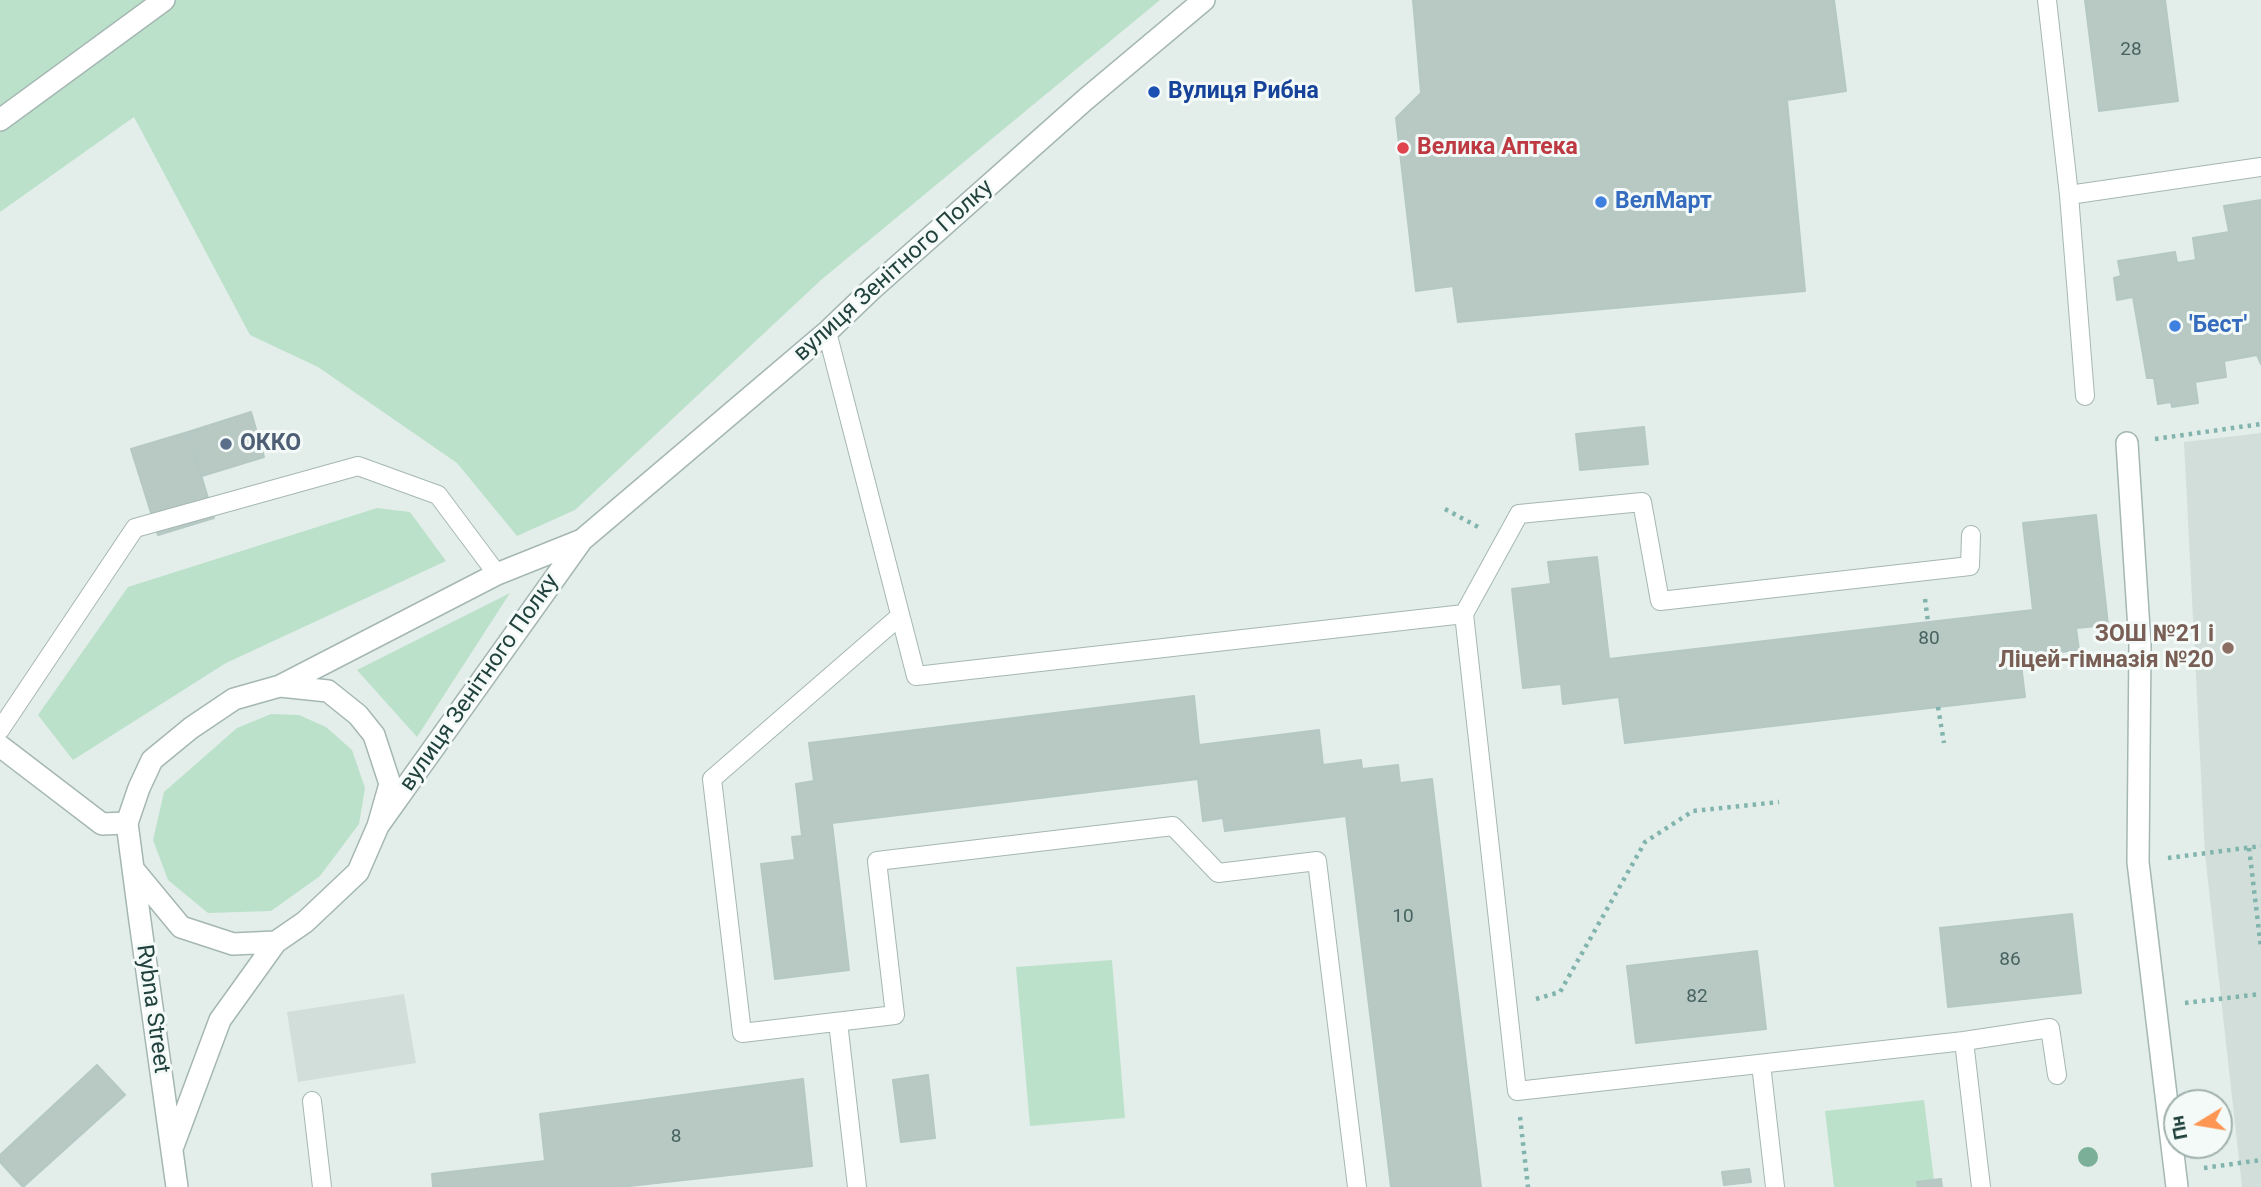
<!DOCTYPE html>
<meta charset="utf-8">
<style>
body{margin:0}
#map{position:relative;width:2261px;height:1187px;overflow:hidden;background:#e3eeeb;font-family:Roboto,sans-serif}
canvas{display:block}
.north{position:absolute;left:2163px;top:1089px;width:70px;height:70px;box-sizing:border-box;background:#f4faf8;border:2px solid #a0b0ad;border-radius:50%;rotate:259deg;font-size:19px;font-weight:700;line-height:28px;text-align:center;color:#21413d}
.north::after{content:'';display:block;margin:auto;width:24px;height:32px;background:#fd9553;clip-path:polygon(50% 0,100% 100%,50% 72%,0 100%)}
</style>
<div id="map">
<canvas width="2261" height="1187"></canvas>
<div class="north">Пн</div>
</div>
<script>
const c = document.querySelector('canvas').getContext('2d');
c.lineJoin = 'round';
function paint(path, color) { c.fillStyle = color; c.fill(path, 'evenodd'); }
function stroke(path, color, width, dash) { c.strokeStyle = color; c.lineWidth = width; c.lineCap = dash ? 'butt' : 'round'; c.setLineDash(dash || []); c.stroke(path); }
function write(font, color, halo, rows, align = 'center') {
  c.font = font + ' Roboto,sans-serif'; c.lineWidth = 6; c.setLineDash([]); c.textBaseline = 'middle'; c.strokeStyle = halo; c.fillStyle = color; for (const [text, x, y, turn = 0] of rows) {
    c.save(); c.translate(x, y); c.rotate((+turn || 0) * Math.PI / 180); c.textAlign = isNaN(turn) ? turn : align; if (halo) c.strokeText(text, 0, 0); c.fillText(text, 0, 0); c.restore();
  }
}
paint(new Path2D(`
 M2261 433V1187H2242L2205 854 2184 442Z
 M404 994 416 1063 298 1082 287 1012Z`), '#d1deda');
paint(new Path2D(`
 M0 0H1160L821 280 575 510 517 536 457 463 318 367 250 335 134 117 0 212Z
 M377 508 410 512 446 561 226 663 73 760 38 715 128 587Z
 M510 593 417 737 357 670Z
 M271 714 299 715 326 727 352 750 365 788 359 824 320 876 271 911 208 913 168 880 153 840 164 792 237 728Z
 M1112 960 1125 1118 1030 1126 1016 967Z
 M1924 1100 1934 1180 1918 1187H1834L1825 1111Z`), '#bbe1ca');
const building = new Path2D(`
 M1413 0H1834L1846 91 1787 100 1805 291 1458 322 1453 286 1416 291 1396 118 1421 93Z
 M2085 0H2165L2178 101 2099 111Z
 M2261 200V364L2257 355 2224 361 2226 377 2195 382 2198 403 2172 407 2171 402 2158 404 2154 378H2147L2133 297 2117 300 2114 278 2121 276 2118 261 2175 252 2177 263 2196 260 2193 238 2229 232 2224 206Z
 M251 412 264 457 202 476 188 432Z
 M1644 427 1648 464 1580 470 1576 434Z
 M188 432 214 518 158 535 131 449Z
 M2096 515 2108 625 2076 628 2079 650 2020 656 2025 697 1625 743 1619 697 1563 704 1561 684 1523 688 1512 589 1551 584 1548 562 1597 557 1609 659 2033 610 2023 523Z
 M1194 696 1199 745 1319 730 1323 765 1361 760 1362 769 1398 765 1400 783 1432 779 1481 1187H1391L1346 816 1225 831 1223 818 1203 821 1198 779 832 823 849 970 775 979 761 864 795 860 792 837 802 836 796 784 814 781 809 743Z
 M2072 914 2081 993 1948 1007 1940 928Z
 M1757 951 1766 1029 1636 1043 1627 966Z
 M97 1065 125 1095 23 1187 0 1162V1155Z
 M928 1075 935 1138 901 1142 893 1080Z
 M803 1079 812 1166 620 1187H433L432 1174 545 1161 540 1114Z
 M1749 1169 1751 1182 1724 1185 1722 1172Z
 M1941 1179 1942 1187H1918L1917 1182Z`);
paint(building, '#b8c9c4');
stroke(building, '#b5c8c3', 2);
const service = new Path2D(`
 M2047 0 2069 195 2085 396
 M2069 195 2261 167
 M827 332 916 676 1464 614 1517 1091 1964 1041 1981 1187
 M1464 614 1519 514 1642 502 1660 601 1970 566 1971 535
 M900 616 712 779 742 1033 895 1015 877 861 1173 826 1218 873 1317 861 1357 1187
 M0 730 135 528 358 466 438 495 497 574
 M838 1022 857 1187
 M1964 1041 2050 1028 2057 1075
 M1761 1064 1775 1187
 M312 1101 322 1187`);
const pedestrian = new Path2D(`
 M2127 443 2140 645 2138 862 2177 1187`);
const minor = new Path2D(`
 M0 120 164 0
 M0 746 102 824 127 823`);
const tertiary = new Path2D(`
 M280 686 497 574 582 540
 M378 826 582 540 827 332 872 289 1086 99 1204 0
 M133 869 181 927 233 944 276 942 305 922 358 872 378 826 390 784 374 735 358 715 328 691 280 686 234 699 191 728 152 760 139 788 127 823 139 914 177 1187
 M173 1146 220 1020 276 942`);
stroke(service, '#a5b7b3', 20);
stroke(pedestrian, '#a5b7b3', 24);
stroke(minor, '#a5b7b3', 24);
stroke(tertiary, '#a5b7b3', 24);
stroke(new Path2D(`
 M2155 439 2261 424
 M1445 509 1480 528
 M1925 599 1928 622
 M1938 707 1944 743
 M2249 848 2261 948
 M2168 858 2261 846
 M1536 999 1560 992 1645 842 1693 811 1779 802
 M2185 1003 2261 994
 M1520 1117 1528 1187
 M2204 1168 2261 1160`), '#81b4ac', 4.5, [3.5, 5]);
stroke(service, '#fff', 18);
stroke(pedestrian, '#fff', 21);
stroke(minor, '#fff', 21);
stroke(tertiary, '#fff', 21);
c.fillStyle = '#7caf98';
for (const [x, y] of [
 [2088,1157]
]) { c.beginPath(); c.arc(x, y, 10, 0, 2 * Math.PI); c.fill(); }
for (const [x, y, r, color] of [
 [1154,92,7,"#1a4fb4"],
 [1403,148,7,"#e0444e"],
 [1601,202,7,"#3f7fe0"],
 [2175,326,7,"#3f7fe0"],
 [226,444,7,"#5c6f8a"],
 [2228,648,7,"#8d6e63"]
]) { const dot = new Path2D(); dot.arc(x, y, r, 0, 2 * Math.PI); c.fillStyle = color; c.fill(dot); stroke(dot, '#f4faf8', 2.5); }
write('19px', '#47635f', null, [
 ["28",2131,50],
 ["80",1929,639],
 ["10",1403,917],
 ["86",2010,960],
 ["82",1697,997],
 ["8",676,1137]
]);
write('bold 23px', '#164399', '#f4faf8', [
 ["Вулиця Рибна",1168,92]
], 'left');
write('bold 23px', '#be3a42', '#f4faf8', [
 ["Велика Аптека",1417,148]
], 'left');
write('bold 23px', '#366cbe', '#f4faf8', [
 ["ВелМарт",1615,202],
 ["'Бест'",2189,326]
], 'left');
write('23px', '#21413d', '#f4faf8', [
 ["вулиця Зенітного Полку",894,271,-42],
 ["вулиця Зенітного Полку",480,683,-55],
 ["Rybna Street",152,1009,82]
]);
write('bold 23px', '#4e5e75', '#f4faf8', [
 ["ОККО",240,444]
], 'left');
write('bold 23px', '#785e54', '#f4faf8', [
 ["ЗОШ №21 і",2214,635],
 ["Ліцей-гімназія №20",2214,661]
], 'right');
</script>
